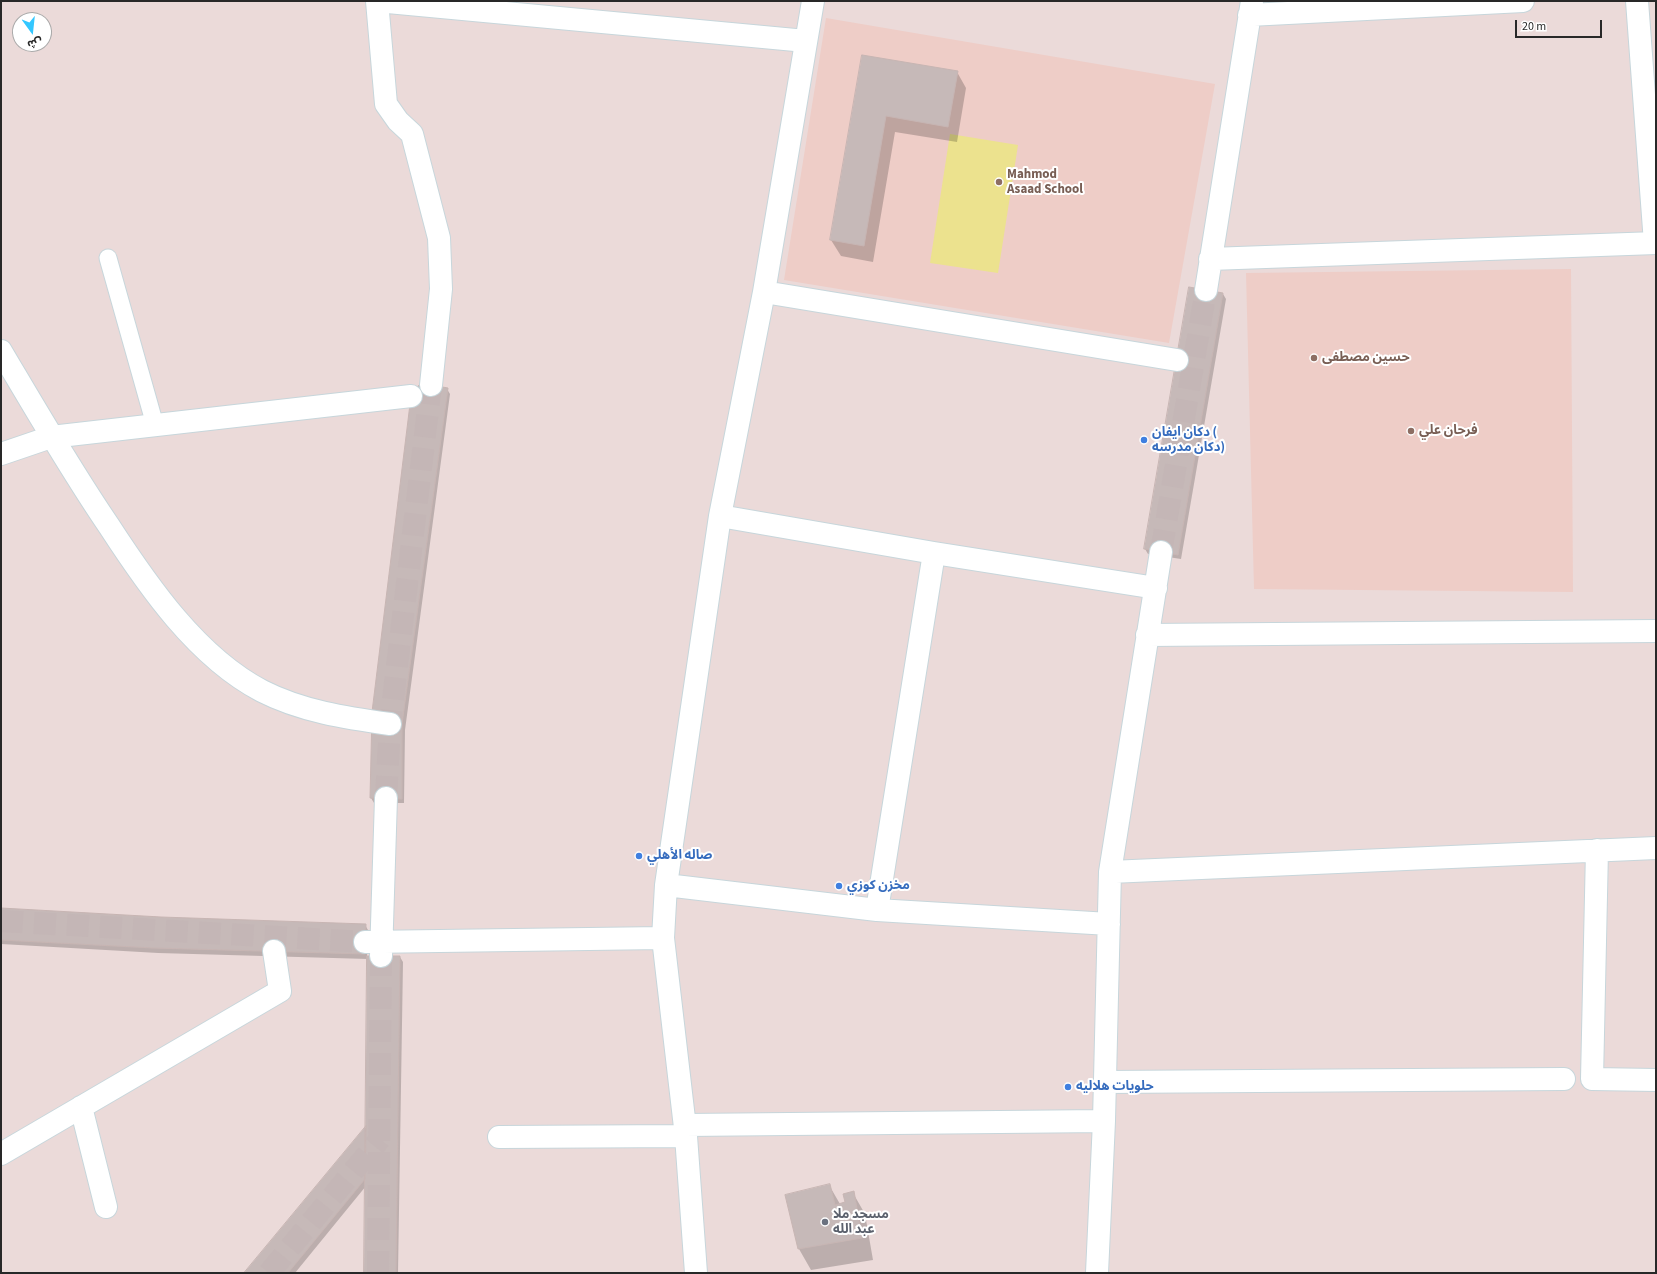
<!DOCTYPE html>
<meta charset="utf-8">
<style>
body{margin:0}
#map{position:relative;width:1657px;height:1274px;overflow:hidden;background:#ebdad9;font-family:"Source Sans 3","Noto Sans Arabic",sans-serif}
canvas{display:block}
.frame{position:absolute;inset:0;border:2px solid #282828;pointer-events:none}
.north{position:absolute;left:12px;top:12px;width:40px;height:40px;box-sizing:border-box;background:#fff;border:1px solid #a9a9a9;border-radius:50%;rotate:165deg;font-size:11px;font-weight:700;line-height:16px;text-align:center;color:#282828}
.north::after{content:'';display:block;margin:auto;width:14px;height:18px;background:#33c7ff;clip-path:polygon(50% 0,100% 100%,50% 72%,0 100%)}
.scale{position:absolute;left:1515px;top:20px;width:87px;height:18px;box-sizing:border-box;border:2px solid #282828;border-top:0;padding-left:5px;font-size:12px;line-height:14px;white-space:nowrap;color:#282828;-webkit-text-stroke:3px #fff;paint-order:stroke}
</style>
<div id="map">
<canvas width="1657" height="1274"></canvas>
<div class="frame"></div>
<div class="north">ش</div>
<div class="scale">20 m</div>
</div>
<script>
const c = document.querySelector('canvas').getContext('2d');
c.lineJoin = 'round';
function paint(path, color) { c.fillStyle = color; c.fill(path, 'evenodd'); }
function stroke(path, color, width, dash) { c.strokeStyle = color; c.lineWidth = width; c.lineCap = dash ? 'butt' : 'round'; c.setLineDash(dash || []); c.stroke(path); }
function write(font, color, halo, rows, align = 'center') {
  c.font = font + ' "Source Sans 3","Noto Sans Arabic",sans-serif'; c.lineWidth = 4; c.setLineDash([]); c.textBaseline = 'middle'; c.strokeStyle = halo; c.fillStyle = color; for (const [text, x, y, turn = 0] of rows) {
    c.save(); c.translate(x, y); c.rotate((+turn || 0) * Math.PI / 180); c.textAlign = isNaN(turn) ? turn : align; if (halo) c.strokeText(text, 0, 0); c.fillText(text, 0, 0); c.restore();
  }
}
paint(new Path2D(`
 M826 18 1215 84 1169 343 784 280Z
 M1571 269 1573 592 1254 589 1246 273Z`), '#eecdc7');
paint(new Path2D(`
 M950 134 1018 145 998 273 930 263Z`), '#ece28e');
paint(new Path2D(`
 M863 56 957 72 966 88 957 142 895 132 873 262 841 256 831 240Z
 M1223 294 1226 299 1181 559 1148 554 1145 549Z
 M447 389 450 394 405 730 404 803H374L371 798Z
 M1 909 161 918 365 925 368 930 367 957H400L403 962 398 1273H365L366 1186 295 1273H246L367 1126 368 959 158 953 1 944Z
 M829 1185 840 1204 846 1203 853 1193 865 1214 873 1260 811 1270 799 1249 786 1195Z`), '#0003');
const building = new Path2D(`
 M862 55 958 71 948 127 886 116 864 246 830 240Z
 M1189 287 1223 293 1178 555 1144 549Z
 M431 385 448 388 402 724V799L370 798 372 712 411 396 418 386Z
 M1 908 161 917 366 924 365 954 154 948 1 940Z
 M367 956H400L396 1273H364Z
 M366 1126 365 1179 288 1273H244Z
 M830 1184 835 1205 845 1202 843 1194 854 1191 862 1238 798 1249 785 1195Z`);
paint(building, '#c6b9b8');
stroke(building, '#c7b5b3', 1);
stroke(new Path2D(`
 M1161 552 1206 290
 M386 798 390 724 431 385
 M1 921 365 942
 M269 1273 380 1139
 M378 1273 381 956`), '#c4b6b6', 22, [22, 11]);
const lane = new Path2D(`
 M108 258 155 425`);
const street = new Path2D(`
 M377 1 806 41
 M377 1 386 104 398 121 412 134 439 238 441 289 431 385
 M1637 1 1655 243
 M1249 15 1523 1
 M1210 259 1656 243
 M1206 290 1252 1
 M764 292 1177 360
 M1 351C36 410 70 469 109 526 148 586 197 657 262 691 301 711 346 718 390 724
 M1 454 51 437 411 396
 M720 516 934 553 1156 588
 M1147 635 1656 631
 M1597 850 1592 1079 1656 1080
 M1110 872 1656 848
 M666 885 877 910 1109 924
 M877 910 934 553
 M365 942 663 938
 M381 956 386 798
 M1105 1082 1564 1079
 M81 1107 106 1207
 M685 1125 1104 1121
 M499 1137 686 1136
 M1 1154 280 991 274 951
 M696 1273 686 1136 663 938 666 885 720 516 764 292 813 1
 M1097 1273 1104 1121 1110 872 1161 552`);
stroke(lane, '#c7d6db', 19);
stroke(street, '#c7d6db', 24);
stroke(lane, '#fff', 17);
stroke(street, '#fff', 22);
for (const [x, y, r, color] of [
 [999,182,4,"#8d6e63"],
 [1314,358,4,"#8d6e63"],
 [1411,431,4,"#8d6e63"],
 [1144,440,4,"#3f7fe0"],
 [639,856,4,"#3f7fe0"],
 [839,886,4,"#3f7fe0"],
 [1068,1087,4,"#3f7fe0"],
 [825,1222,4,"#6b7280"]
]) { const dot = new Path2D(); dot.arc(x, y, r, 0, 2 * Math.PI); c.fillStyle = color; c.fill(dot); stroke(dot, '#fff', 1.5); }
write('bold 13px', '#785e54', '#fff', [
 ["Mahmod",1007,175],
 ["Asaad School",1007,190],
 ["حسين مصطفى",1322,358],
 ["فرحان علي",1419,431]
], 'left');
write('bold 13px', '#366cbe', '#fff', [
 ["دكان ايفان (",1152,433],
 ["دكان مدرسه)",1152,448],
 ["صاله الأهلي",647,856],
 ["مخزن كوزي",847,886],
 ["حلويات هلاليه",1076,1087]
], 'left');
write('bold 13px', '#5b616d', '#fff', [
 ["مسجد ملا",833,1215],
 ["عبد الله",833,1230]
], 'left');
</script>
